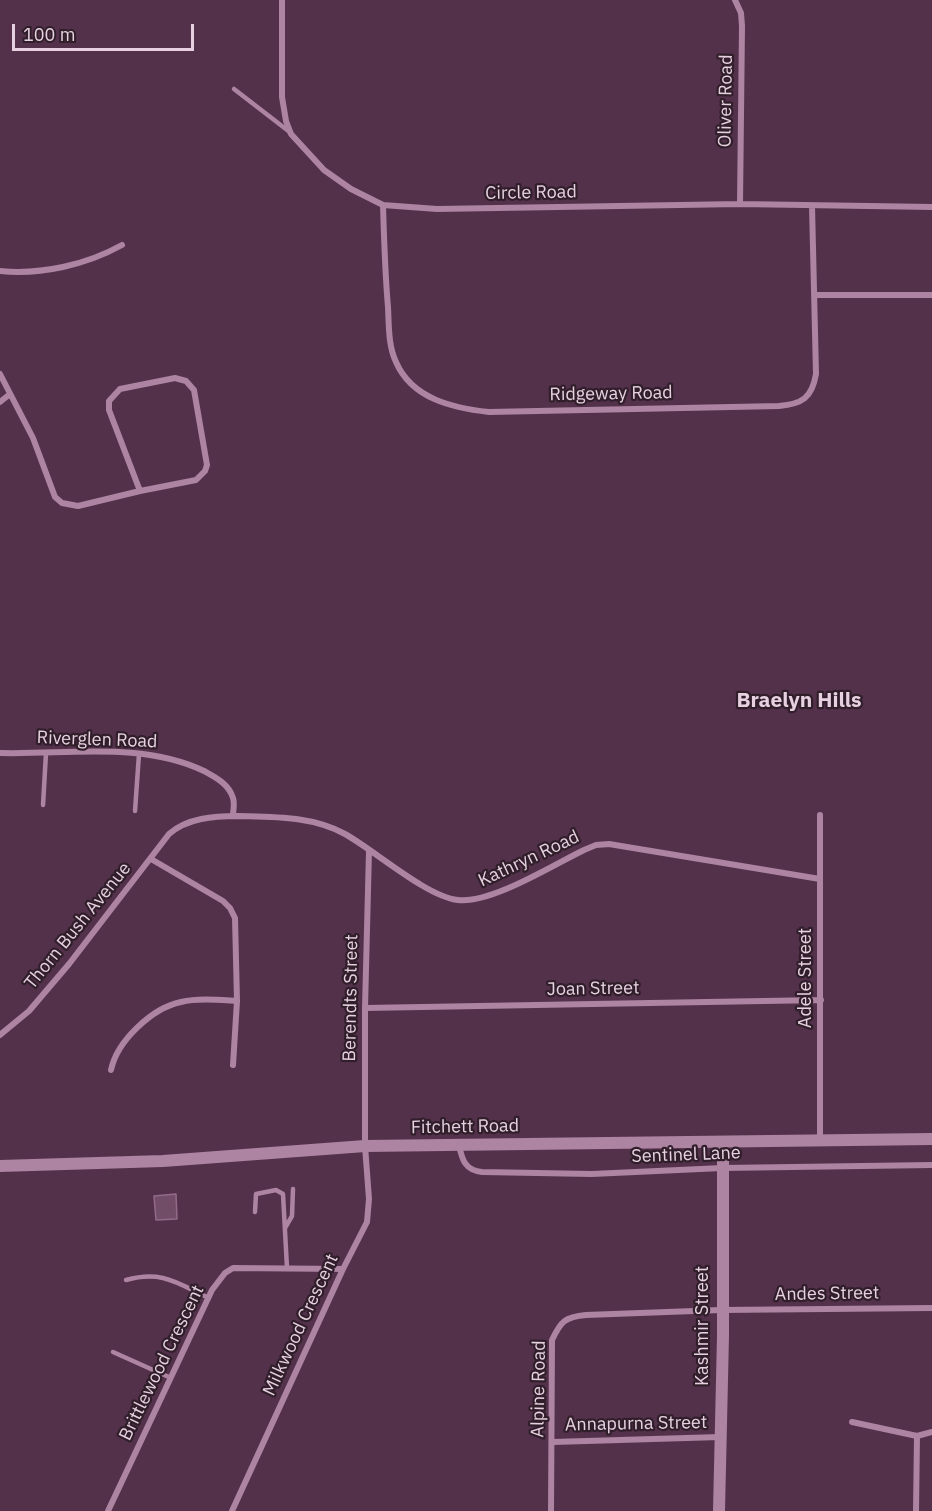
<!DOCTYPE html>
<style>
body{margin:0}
#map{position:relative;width:932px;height:1511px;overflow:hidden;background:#54314b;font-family:"IBM Plex Sans",sans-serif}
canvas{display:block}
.scale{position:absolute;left:12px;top:24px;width:182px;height:27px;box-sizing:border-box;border:3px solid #e7d1e0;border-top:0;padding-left:8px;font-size:18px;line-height:21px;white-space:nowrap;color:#e7d1e0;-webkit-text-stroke:4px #301f2b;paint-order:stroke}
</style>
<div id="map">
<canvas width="932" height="1511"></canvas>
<div class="scale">100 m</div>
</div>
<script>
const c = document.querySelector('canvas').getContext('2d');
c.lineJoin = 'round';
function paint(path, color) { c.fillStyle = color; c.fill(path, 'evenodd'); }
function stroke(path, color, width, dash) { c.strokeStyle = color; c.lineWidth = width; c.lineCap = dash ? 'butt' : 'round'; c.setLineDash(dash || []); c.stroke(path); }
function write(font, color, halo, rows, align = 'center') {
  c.font = font + ' "IBM Plex Sans",sans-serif'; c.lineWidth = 4.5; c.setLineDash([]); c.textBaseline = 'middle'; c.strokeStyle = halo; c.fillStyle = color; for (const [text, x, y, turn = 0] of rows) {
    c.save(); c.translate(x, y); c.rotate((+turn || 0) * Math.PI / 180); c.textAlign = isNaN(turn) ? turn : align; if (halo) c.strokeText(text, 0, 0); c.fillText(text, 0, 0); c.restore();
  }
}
const building = new Path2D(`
 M176 1194 177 1219 156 1220 154 1196Z`);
paint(building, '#724d68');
stroke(building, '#936b88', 1.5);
stroke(new Path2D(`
 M234 89 291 133
 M43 805 46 753
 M135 811 139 754
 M255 1212 256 1194 276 1190 283 1194 287 1268
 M285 1228 292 1216 293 1189
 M126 1280C162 1270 177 1283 209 1298
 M113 1352 171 1378`), '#ad84a2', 4.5);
stroke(new Path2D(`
 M282 0V97L286 121 291 134 324 170 351 189 383 205 437 209 740 204 932 207
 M735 0 741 13 742 26 740 204
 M383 205C384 239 385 273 388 307 389 325 388 345 396 362 412 399 453 408 489 412L779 406C802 404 812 398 816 374L812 206
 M0 271C41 275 86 265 122 245
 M815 295H932
 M0 374 33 438 55 497 62 503 78 506 140 491 196 480 205 471 207 465 194 390 186 381 175 378 120 389 109 401V410L140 491
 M0 402 10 394
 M0 753C67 755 141 741 204 771 215 777 229 784 233 798 235 804 233 810 233 816
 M151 859 223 901 230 908 235 918 237 1001 233 1065
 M365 1008 821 1000
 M0 1035 29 1011 69 964 169 834C187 818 214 816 238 816 274 817 312 816 345 834 374 850 427 897 458 900 491 904 553 865 584 850L596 845 609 844 820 879
 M111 1070C117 1041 152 1008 181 1002 199 998 219 1000 237 1001
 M820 1140V815
 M459 1145C462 1160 465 1170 482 1172L592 1174 722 1168 932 1165
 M852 1422 917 1436 932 1432
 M553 1442 720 1437
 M108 1511 212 1290 225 1273 233 1268 343 1269
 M232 1511 343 1269 367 1222 369 1199 365 1146V1008L369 851
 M551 1511 552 1340C561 1321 565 1317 586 1315L721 1310 932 1308
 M916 1511 917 1436`), '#ad84a2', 6);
stroke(new Path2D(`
 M0 1166 163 1161 365 1146 932 1139
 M719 1511 723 1336V1142`), '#ad84a2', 12);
write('18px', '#e7d1e0', '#301f2b', [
 ["Oliver Road",726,101,-89],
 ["Circle Road",531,193,-1],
 ["Ridgeway Road",611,394,-1],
 ["Riverglen Road",97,740,2],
 ["Kathryn Road",529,859,-25],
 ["Thorn Bush Avenue",78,926,-51],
 ["Adele Street",806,978,-90],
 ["Joan Street",593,989,-1],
 ["Berendts Street",351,998,-89],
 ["Fitchett Road",465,1127,-1],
 ["Sentinel Lane",686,1155,-2],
 ["Andes Street",827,1294,-1],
 ["Milkwood Crescent",301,1325,-65],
 ["Kashmir Street",703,1326,-90],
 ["Brittlewood Crescent",162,1363,-64],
 ["Alpine Road",539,1389,-89],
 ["Annapurna Street",636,1424,-1]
]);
write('bold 21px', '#e7d1e0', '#301f2b', [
 ["Braelyn Hills",799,701]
]);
</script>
